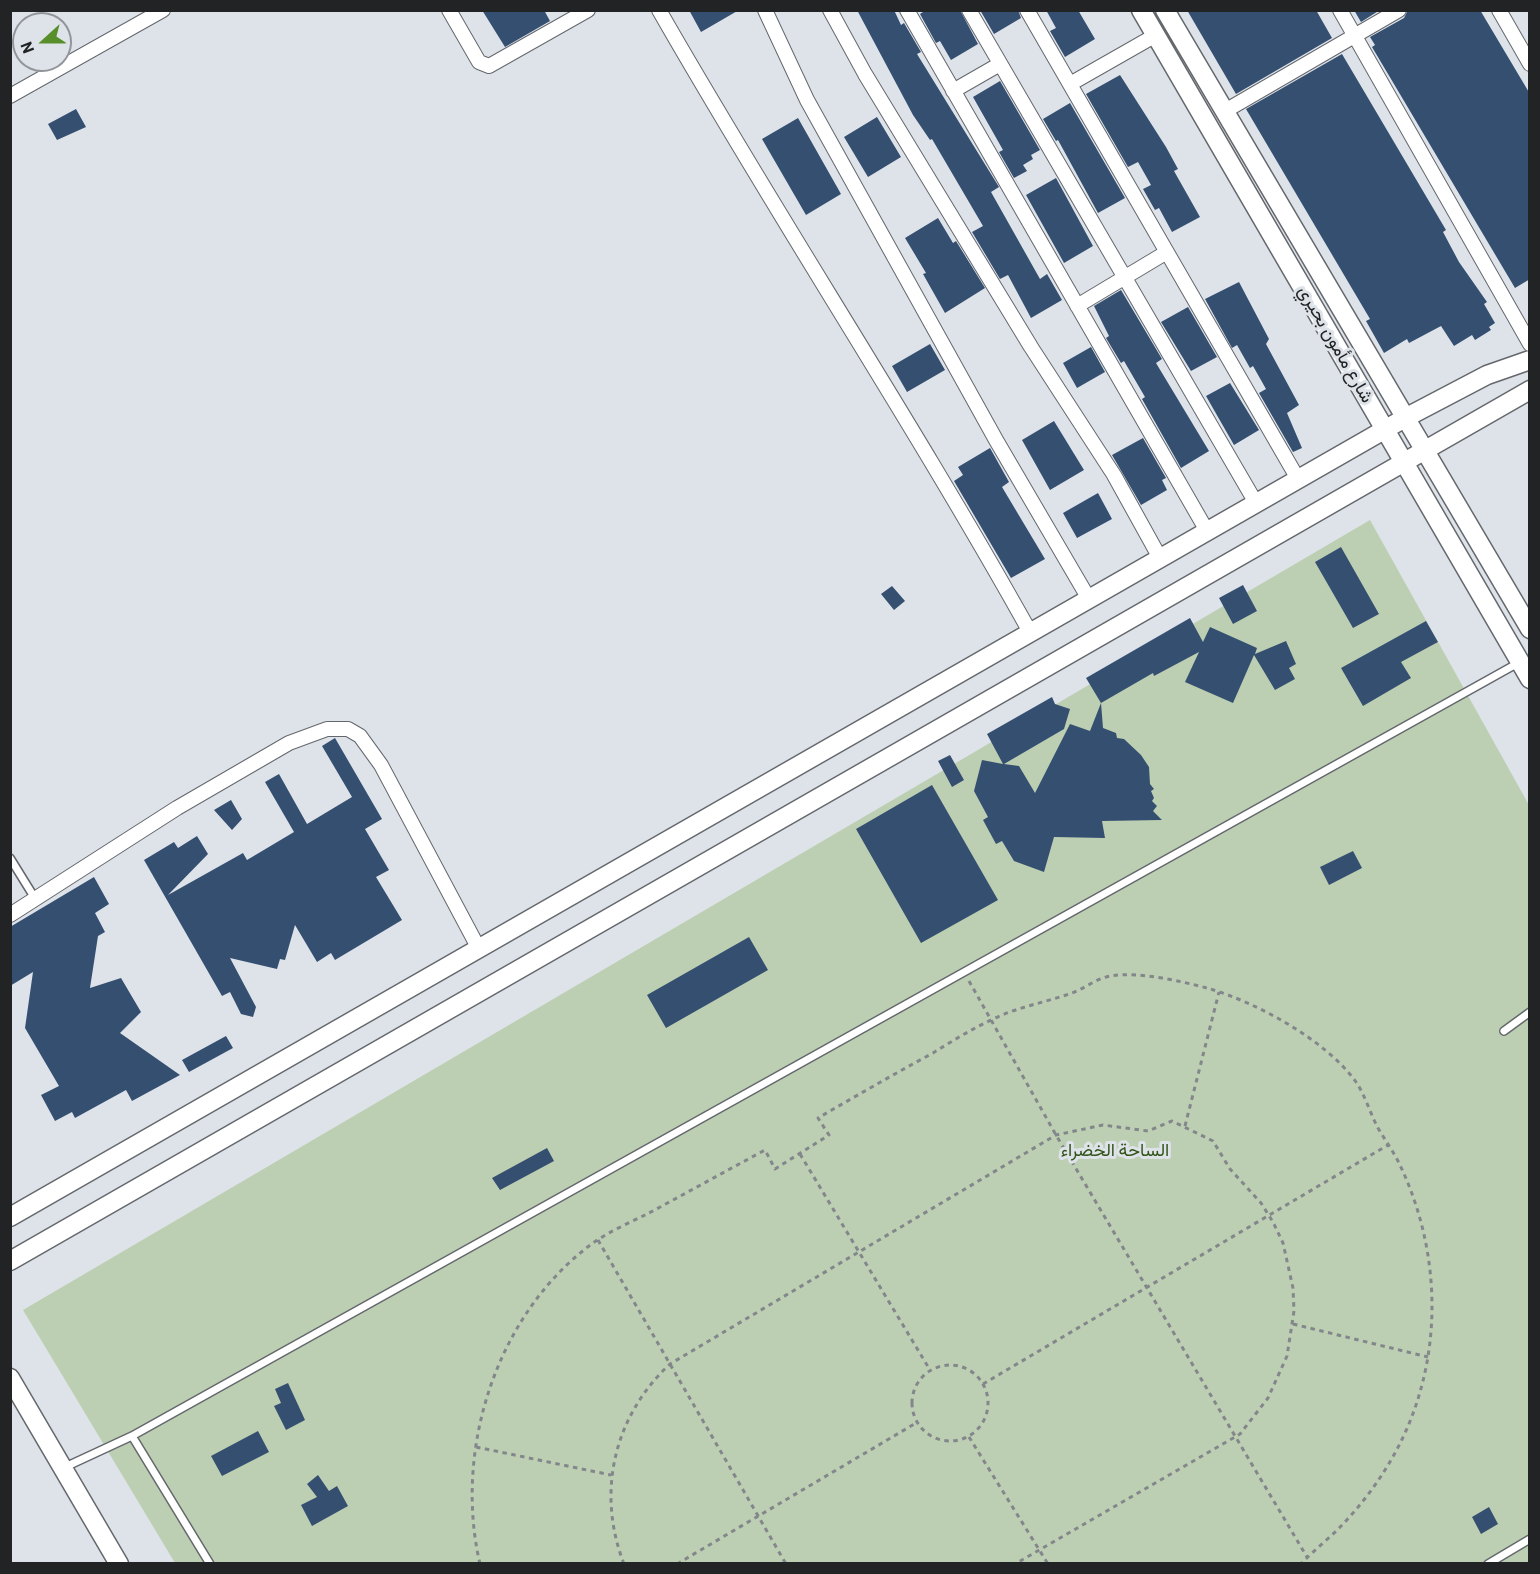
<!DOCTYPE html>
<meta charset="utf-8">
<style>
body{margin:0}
#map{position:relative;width:1540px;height:1574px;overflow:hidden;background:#dee3e9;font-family:Barlow,sans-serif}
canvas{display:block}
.frame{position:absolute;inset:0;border:12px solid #212325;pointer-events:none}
.north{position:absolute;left:12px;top:12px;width:60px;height:60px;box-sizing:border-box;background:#dee3e9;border:2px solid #92969b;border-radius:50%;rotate:249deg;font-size:16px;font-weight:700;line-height:24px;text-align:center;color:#212325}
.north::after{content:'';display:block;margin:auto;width:21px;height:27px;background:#598f2b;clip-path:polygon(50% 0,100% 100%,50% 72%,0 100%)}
</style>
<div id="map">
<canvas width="1540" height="1574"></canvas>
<div class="frame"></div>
<div class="north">N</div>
</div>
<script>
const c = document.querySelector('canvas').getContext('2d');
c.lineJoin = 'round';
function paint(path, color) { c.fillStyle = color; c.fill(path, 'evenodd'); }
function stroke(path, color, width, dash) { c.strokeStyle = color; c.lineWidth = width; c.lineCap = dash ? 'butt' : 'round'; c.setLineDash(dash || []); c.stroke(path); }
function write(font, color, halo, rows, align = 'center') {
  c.font = font + ' Barlow,Vazirmatn,sans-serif'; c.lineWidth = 6; c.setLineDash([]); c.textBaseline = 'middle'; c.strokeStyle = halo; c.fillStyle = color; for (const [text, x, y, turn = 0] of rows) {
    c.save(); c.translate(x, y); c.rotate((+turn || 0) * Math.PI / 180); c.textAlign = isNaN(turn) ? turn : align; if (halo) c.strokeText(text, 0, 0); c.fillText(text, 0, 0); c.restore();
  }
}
paint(new Path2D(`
 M1370 520 1529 805V1563H175L23 1310Z`), '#bdcfb2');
paint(new Path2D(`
 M482 10H544L550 21 505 47Z
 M689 10H739L701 32Z
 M857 10H894L901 25 904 23 921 52 917 54 999 187 991 192 1040 279 1047 274 1062 300 1031 318 1008 275 1000 279 972 232 983 226 932 139 930 140 913 115Z
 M926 10H960L978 44 951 60 940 41 936 43 920 14Z
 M980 10H1018L1021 18 994 34Z
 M1046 10H1078L1095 39 1065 57 1050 31 1056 28Z
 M1187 10H1316L1332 38 1236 94Z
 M1354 10H1380L1361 22Z
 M1408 10H1480L1530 94V279L1515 288 1372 47 1375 45 1370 37 1404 18Z
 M1342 54 1446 230 1443 232 1459 262 1487 302 1484 304 1495 323 1489 327 1491 330 1475 340 1472 335 1454 346 1441 326 1409 343 1407 339 1384 353 1366 321 1370 319 1246 109Z
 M1120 75 1166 147 1178 169 1174 171 1200 217 1172 232 1159 208 1155 210 1143 189 1151 185 1138 162 1128 167 1086 94Z
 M1000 81 1040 150 1031 155 1033 159 1023 165 1027 171 1014 178 999 152 1003 150 973 97Z
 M1070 103 1125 198 1098 213 1058 140 1056 141 1043 119Z
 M76 109 86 127 57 140 48 124Z
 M877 117 901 157 868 177 844 137Z
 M798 118 841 194 806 215 762 139Z
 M1056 178 1093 246 1064 263 1026 195Z
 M938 218 953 243 956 241 985 288 945 313 923 274 926 273 905 238Z
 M1239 282 1269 339 1266 344 1299 405 1287 413 1302 448 1293 452 1259 393 1266 389 1253 366 1250 368 1237 345 1232 348 1205 299Z
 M1121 290 1162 359 1156 363 1209 451 1181 468 1142 399 1145 397 1124 361 1121 363 1106 338 1109 336 1094 306Z
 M1188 307 1217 357 1191 371 1161 322Z
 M930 344 945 370 907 392 892 366Z
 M1091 347 1105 372 1077 388 1063 363Z
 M1230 383 1259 430 1234 445 1206 396Z
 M1054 421 1084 470 1050 490 1022 440Z
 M1143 438 1166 478 1162 480 1167 490 1141 505 1112 455Z
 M990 448 1009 482 1002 487 1045 559 1011 578 954 481 963 475 958 467Z
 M1098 493 1112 519 1077 538 1063 513Z
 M1341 547 1379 614 1353 628 1315 562Z
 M1243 585 1257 611 1233 624 1219 598Z
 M892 586 905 601 894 610 881 594Z
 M1190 618 1203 642 1210 627 1257 648 1255 654 1286 641 1296 664 1289 668 1295 679 1275 690 1254 655 1233 703 1185 682 1199 652 1154 676 1153 673 1101 703 1103 728 1116 733 1117 738 1124 739 1141 755 1149 767 1150 784 1154 789 1151 791 1154 798 1152 801 1157 806 1153 811 1162 820 1102 821 1105 838 1054 837 1044 872 1014 861 1002 841 996 844 983 820 988 817 974 791 982 760 1003 764 987 734 1052 697 1055 704 1070 709 1064 729 1004 764 1019 766 1035 793 1070 724 1090 731 1101 703 1086 678Z
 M1426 621 1438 642 1401 662 1411 678 1363 706 1341 668Z
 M335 738 382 819 365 829 389 870 376 877 402 920 335 960 331 953 317 962 295 925 285 960 280 959 277 969 230 958 256 1007 253 1017 241 1014 230 992 222 996 144 860 174 842 178 848 197 836 208 854 168 895 243 853 247 860 294 832 265 782 279 774 307 824 352 797 322 746Z
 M950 755 964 780 952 787 938 761Z
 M932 785 998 900 921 943 856 829Z
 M231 800 242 819 232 830 214 810Z
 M1353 851 1362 868 1329 885 1320 867Z
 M94 877 109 904 95 913 105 932 98 936 90 988 121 978 141 1012 120 1033 180 1075 132 1101 126 1090 75 1118 72 1112 55 1121 41 1095 59 1086 25 1028 33 972 10 986V927Z
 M749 937 768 970 666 1028 647 995Z
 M226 1036 233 1048 189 1072 182 1060Z
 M547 1148 554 1161 500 1190 492 1178Z
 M288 1383 305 1420 286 1430 274 1406 281 1403 275 1389Z
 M258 1431 269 1452 222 1476 211 1456Z
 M318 1475 329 1491 337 1486 348 1506 312 1526 301 1505 317 1497 307 1484Z
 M1489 1507 1498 1524 1481 1534 1472 1517Z`), '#354f71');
const service = new Path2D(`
 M10 858 36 900
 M1504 1031 1530 1012
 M132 1436 210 1564
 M63 1468 132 1436 1520 662
 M1488 1564 1530 1539`);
const minor = new Path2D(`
 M449 10 479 62 489 66 588 10
 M659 10C779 220 913 422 1030 632
 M765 10 807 100 996 440 1089 599
 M830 10 865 74 1031 347 1114 475 1160 558
 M907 10 1207 531
 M969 10 1256 503
 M1027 10 1298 479
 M1340 10 1530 344
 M1499 10 1530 64
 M1070 84 1156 35
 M953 91 1000 64
 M10 96 163 10
 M1225 111 1399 10
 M1077 306 1167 252
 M10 915 177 808 289 743 327 729H348L360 736 381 765 479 949`);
const tertiary = new Path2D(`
 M1141 10 1530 679
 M1165 10 1530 629
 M10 1217 1405 418 1487 375 1530 360
 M10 1261 1530 390
 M10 1378 119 1564`);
stroke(service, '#64686d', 10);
stroke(minor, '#64686d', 16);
stroke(tertiary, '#64686d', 21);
stroke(new Path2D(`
 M969 981 1056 1135 1307 1557
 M1185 1126 1219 992
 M800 1154 930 1370
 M598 1240 786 1564
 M1293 1324 1428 1357
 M912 1403a38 38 0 1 1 76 0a38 38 0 1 1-76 0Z
 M983 1384 1388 1145
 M969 1437 1048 1564
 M476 1447 611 1475
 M480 1564C453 1449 497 1313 593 1243 610 1231 631 1222 649 1213 688 1192 726 1171 765 1150L775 1169 829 1135 818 1118C856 1096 894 1074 933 1053 952 1041 972 1029 993 1019 1018 1007 1043 1003 1069 994 1083 990 1096 978 1111 976 1138 971 1180 981 1207 988 1256 1002 1326 1040 1356 1082 1365 1095 1370 1113 1378 1128 1385 1140 1393 1151 1399 1163 1433 1233 1442 1316 1420 1392 1406 1442 1378 1487 1343 1524 1330 1538 1314 1550 1301 1564
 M624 1564C596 1492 614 1416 670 1364L1056 1135 1103 1125 1148 1131 1172 1121 1213 1141 1230 1169 1261 1203 1273 1222 1283 1243 1293 1288 1294 1311 1287 1356 1268 1398 1240 1434 1015 1564
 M677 1564 916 1423`), '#83878b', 3, [4.5, 4.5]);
stroke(service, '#fff', 7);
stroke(minor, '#fff', 14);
stroke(tertiary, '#fff', 18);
write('18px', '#212325', '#dee3e9', [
 ["شارع مأمون بحيري",1336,344,60]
]);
write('18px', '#335419', '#dee3e9', [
 ["الساحة الخضراء",1115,1150]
]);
</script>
